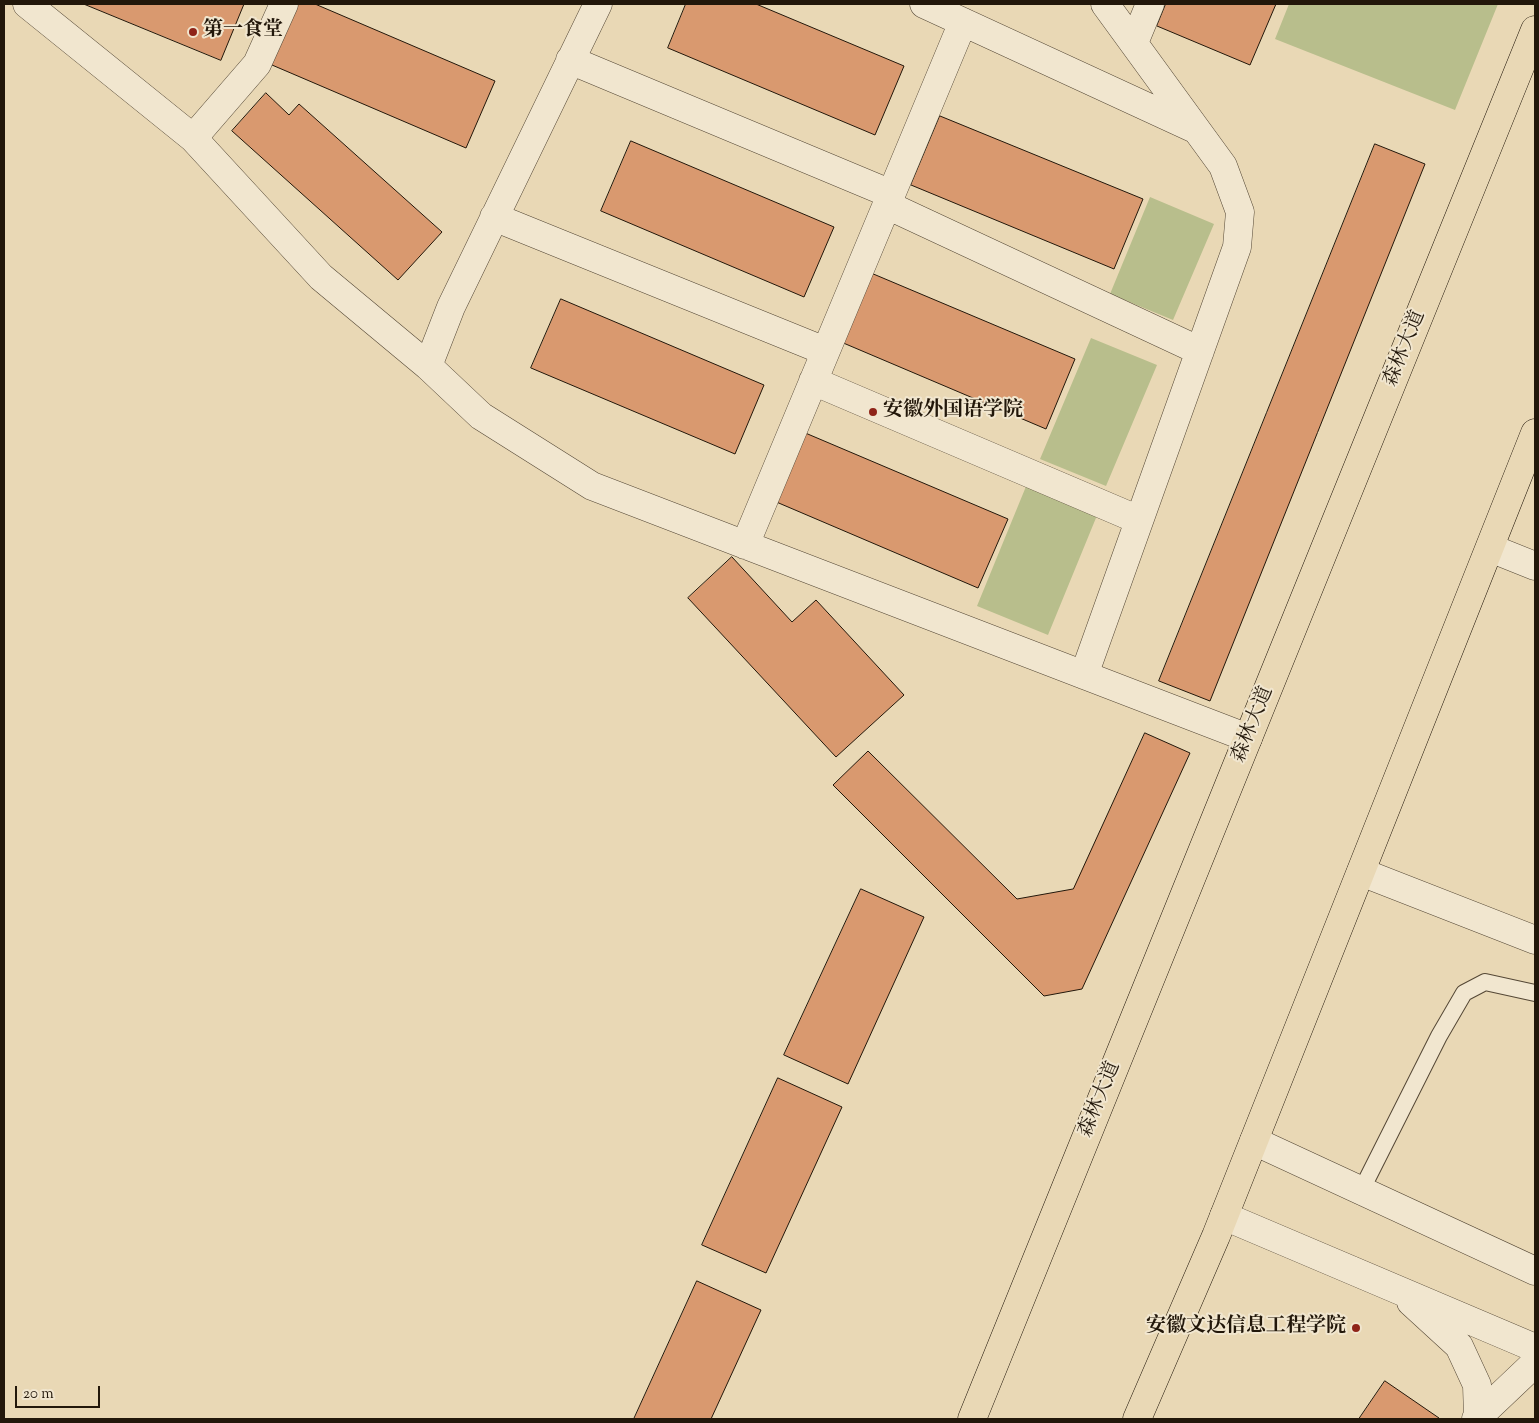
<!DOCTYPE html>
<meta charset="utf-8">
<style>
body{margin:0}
#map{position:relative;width:1539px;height:1423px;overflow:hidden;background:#e9d8b5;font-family:"Sorts Mill Goudy",serif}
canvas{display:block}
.frame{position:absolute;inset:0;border:5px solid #22170a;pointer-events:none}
.scale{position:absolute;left:15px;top:1386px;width:85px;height:22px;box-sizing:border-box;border:2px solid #22170a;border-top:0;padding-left:6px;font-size:15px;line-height:18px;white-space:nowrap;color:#22170a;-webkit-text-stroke:4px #f1e6cf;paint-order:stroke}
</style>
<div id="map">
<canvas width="1539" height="1423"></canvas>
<div class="frame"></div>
<div class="scale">20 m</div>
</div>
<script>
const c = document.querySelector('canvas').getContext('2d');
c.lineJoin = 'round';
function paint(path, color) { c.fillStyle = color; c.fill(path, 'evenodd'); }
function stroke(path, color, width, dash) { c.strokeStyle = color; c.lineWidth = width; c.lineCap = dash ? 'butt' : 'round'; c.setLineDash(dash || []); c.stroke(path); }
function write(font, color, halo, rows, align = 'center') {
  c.font = font + ' "Sorts Mill Goudy","Noto Serif SC",serif'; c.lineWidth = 4; c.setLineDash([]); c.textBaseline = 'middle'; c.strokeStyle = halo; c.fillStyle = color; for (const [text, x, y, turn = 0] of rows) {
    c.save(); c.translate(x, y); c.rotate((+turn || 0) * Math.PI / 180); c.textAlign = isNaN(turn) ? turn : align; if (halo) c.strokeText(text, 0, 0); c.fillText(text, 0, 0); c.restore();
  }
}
paint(new Path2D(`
 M1289 4H1498L1455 110 1275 39Z
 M1150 197 1214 224 1173 320 1110 294Z
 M1091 338 1157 365 1106 486 1040 459Z
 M1027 484 1098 513 1048 635 977 606Z`), '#b8be8c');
const building = new Path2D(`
 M84 4H244L221 60Z
 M290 4H315L495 81 466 148 265 62Z
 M686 4H756L904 66 875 135 668 48Z
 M1166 4H1276L1250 65 1157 26Z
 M266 93 289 115 299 104 442 232 398 280 232 131Z
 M940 116 1143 199 1114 269 911 185Z
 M631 141 834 227 804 297 601 211Z
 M1375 144 1425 164 1210 701 1159 681Z
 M871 273 1075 359 1046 429 841 342Z
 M561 299 764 385 735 454 531 368Z
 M803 432 1008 519 978 588 774 501Z
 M732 557 792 622 816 600 904 695 836 757 688 598Z
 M1145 733 1190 753 1082 989 1044 996 833 785 868 751 1017 899 1073 889Z
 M861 889 924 917 848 1084 784 1055Z
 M778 1078 842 1107 766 1273 702 1245Z
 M697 1281 761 1310 711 1419H634Z
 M1385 1381 1439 1418 1438 1419H1359Z`);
paint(building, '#d9996f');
stroke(building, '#22170a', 1);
const lane = new Path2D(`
 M1361 1191 1439 1036 1464 993 1485 982 1535 993`);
const street = new Path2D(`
 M27 4 193 138 321 277 428 366
 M598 4 451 307 428 366 481 416 592 486 1248 738
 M924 4 1195 129
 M1134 43 1150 4
 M570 60 891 194
 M193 138 257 64 284 4
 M887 205 1200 351
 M494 217 825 351
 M813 381 1139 520
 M745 545 963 22
 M1490 548 1535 566
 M1084 675 1237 247 1240 212 1223 166 1105 4
 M1361 872 1535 940
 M1254 1141 1535 1271
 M1224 1216 1535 1348
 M1411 1302 1459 1346 1477 1385 1478 1417
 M1476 1419 1535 1363`);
const primary = new Path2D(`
 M972 1419 1535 30
 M1137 1419 1216 1236 1535 433`);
stroke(lane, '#544735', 18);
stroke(street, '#544735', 29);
stroke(primary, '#22170a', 29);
stroke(lane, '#f1e6cf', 16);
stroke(street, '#f1e6cf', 28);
stroke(primary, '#e9d8b5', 28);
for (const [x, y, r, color] of [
 [193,32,5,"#8f2418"],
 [873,412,5,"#8f2418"],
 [1356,1328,5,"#8f2418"]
]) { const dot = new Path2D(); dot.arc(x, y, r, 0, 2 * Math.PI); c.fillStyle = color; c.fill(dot); stroke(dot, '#f1e6cf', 2); }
write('bold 20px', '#22170a', '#f1e6cf', [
 ["第一食堂",203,32],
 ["安徽外国语学院",883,412],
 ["安徽文达信息工程学院",1346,1328,"right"]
], 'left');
write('20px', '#22170a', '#f1e6cf', [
 ["森林大道",1406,349,-68],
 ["森林大道",1254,725,-68],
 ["森林大道",1101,1100,-68]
]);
</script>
